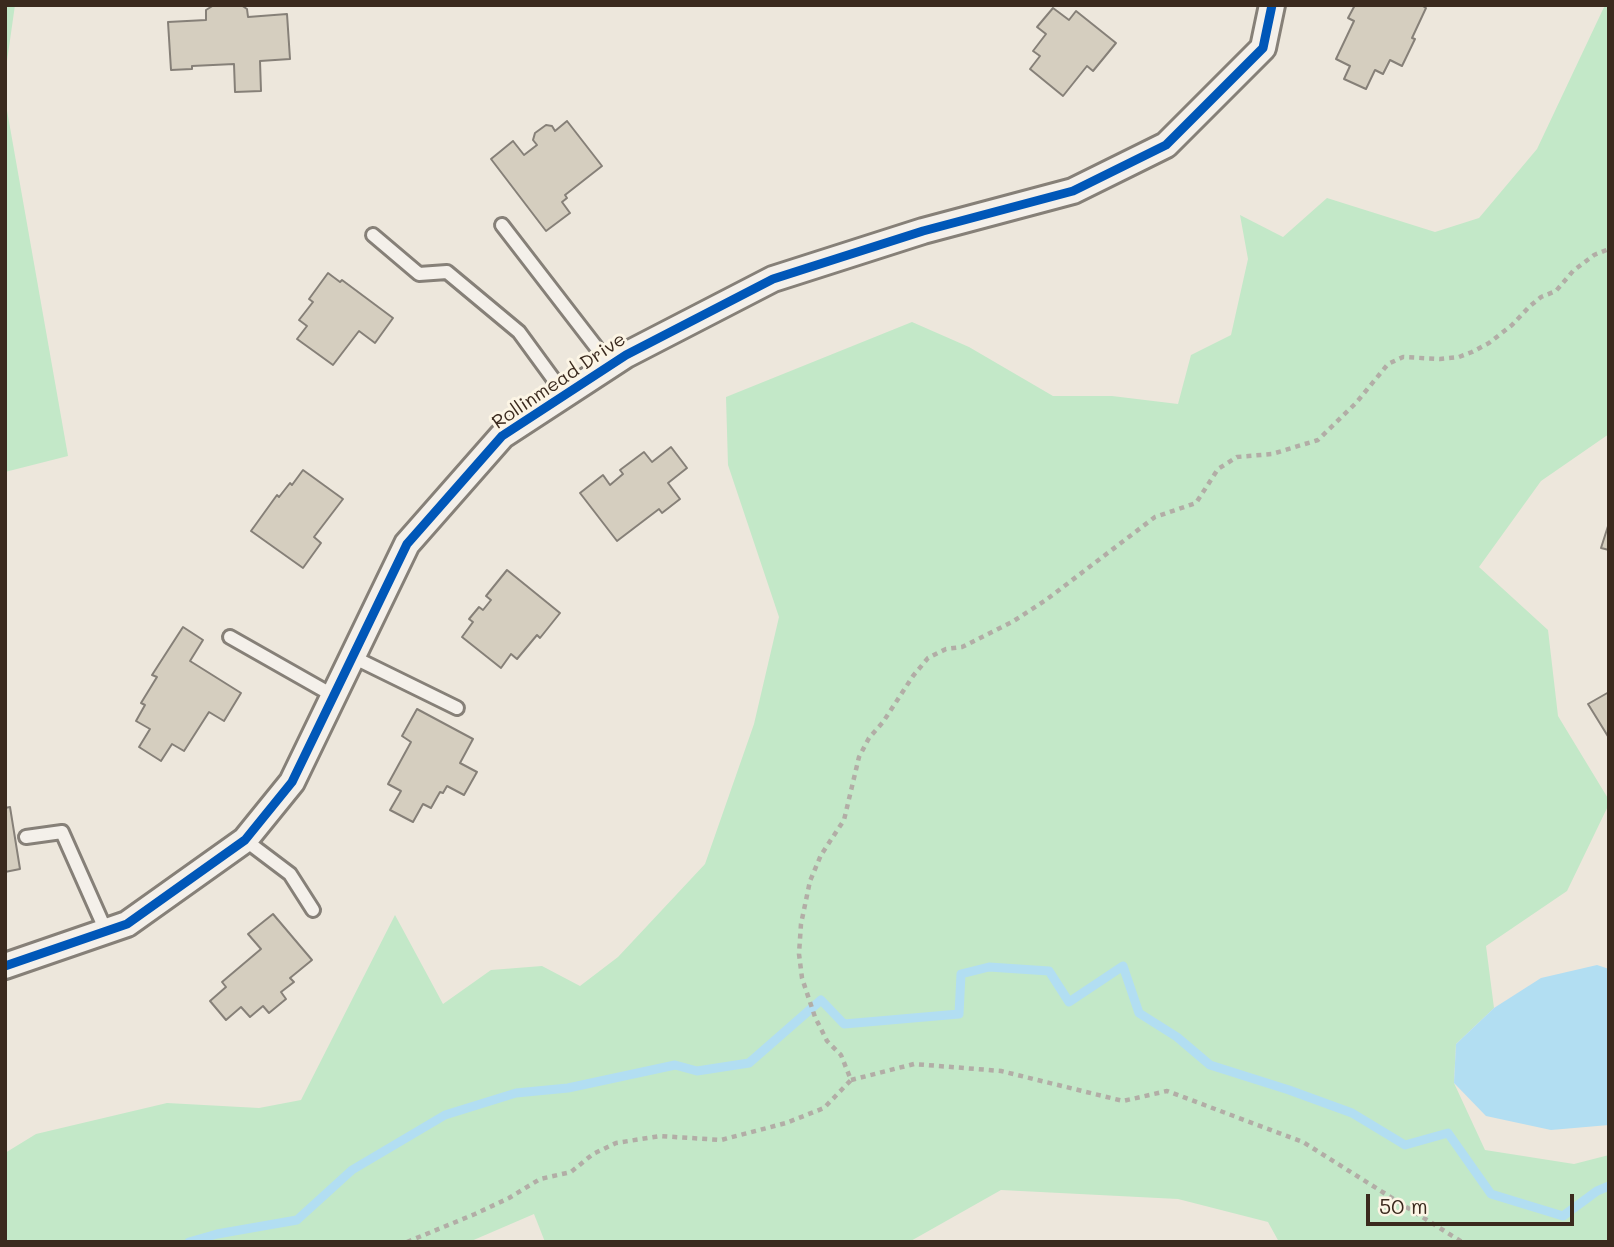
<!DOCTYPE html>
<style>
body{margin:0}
#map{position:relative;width:1614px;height:1247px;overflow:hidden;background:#ede7dc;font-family:Mali,sans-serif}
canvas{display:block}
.frame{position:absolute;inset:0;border:7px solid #3b2a1e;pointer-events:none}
.scale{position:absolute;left:1366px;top:1194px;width:208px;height:32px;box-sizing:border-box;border:4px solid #3b2a1e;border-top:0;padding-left:9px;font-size:21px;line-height:24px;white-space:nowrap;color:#3b2a1e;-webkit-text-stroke:5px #fcf5e5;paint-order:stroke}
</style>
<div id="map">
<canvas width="1614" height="1247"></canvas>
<div class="frame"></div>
<div class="scale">50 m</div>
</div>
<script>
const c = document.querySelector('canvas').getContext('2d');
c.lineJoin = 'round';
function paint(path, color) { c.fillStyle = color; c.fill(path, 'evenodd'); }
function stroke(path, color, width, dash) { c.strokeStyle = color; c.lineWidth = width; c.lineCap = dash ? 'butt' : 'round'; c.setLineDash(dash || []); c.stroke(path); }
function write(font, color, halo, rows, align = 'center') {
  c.font = font + ' Mali,sans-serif'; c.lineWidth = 6; c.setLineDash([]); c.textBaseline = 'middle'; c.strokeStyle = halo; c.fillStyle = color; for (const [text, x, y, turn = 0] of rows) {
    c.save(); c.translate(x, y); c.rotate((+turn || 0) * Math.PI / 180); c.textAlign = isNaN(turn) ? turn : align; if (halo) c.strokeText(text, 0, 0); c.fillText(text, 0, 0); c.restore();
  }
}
paint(new Path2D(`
 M5 5H15L5 75Z
 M1605 5H1609V434L1541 481 1479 567 1548 630 1558 716 1609 800V804L1567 891 1486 946 1494 1008 1456 1044 1454 1083 1485 1150 1574 1164 1609 1155V1242H1279L1268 1222 1178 1199 1001 1190 909 1242H545L534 1214 469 1242H5V1153L36 1134 167 1103 259 1108 301 1100 395 915 443 1004 491 970 542 966 580 986 618 957 705 864 754 724 779 617 728 465 726 397 912 322 969 347 1053 396H1112L1178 404 1191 355 1231 335 1248 259 1240 215 1283 237 1327 198 1435 232 1479 218 1537 149Z
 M5 99 68 456 5 472Z`), '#c3e8c8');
paint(new Path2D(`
 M1597 965 1609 969V1125L1551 1130 1486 1116 1454 1083 1456 1044 1494 1008 1541 978Z`), '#b2def2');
stroke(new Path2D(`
 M189 1242 217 1234 297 1220 352 1170 445 1115 516 1093 568 1088 675 1065 697 1071 749 1063 821 1000 844 1024 959 1014 961 974 989 967 1049 971 1069 1002 1123 966 1139 1013 1177 1037 1210 1065 1289 1090 1352 1113 1405 1145 1448 1133 1491 1194 1563 1216 1597 1191 1609 1186`), '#b2def2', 9);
const building = new Path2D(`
 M214 5H241L247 9 248 17 287 14 290 59 260 61 261 91 235 92 234 64 192 66V69L171 70 168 22 206 20V10Z
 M1355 5H1421L1426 8 1412 38 1415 39 1402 66 1390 60 1383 74 1375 70 1366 89 1344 79 1350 66 1336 59 1354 21 1348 18Z
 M1053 8 1069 20 1076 11 1116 43 1093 71 1087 66 1063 96 1030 69 1040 56 1033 51 1046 34 1037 27Z
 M567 121 602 166 565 195 567 198 562 202 570 213 546 231 491 159 513 141 524 155 537 145 533 140 535 133 546 125 552 126 555 131Z
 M328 273 340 282 342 280 393 318 375 343 359 331 333 365 297 339 307 326 299 320 313 302 309 299Z
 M671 447 687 468 668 483 680 499 662 513 659 509 617 541 580 493 603 475 610 485 623 474 620 470 644 452 652 462Z
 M303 470 343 499 314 537 321 543 303 568 251 531 277 495 279 497 290 483 292 485Z
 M1609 523V550L1601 548Z
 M507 570 560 613 540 638 537 635 517 659 511 654 501 668 462 637 473 622 469 619 479 607 483 610 491 600 486 596Z
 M183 627 203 640 190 661 241 693 224 721 209 712 184 751 172 744 161 761 139 747 150 729 136 721 145 705 141 703 157 677 152 675Z
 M1609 692V738L1588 704Z
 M417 709 473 739 460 763 477 772 464 795 447 786 443 793 440 792 431 808 423 804 413 822 390 810 401 791 388 784 411 742 402 736Z
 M10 807 20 869 5 872V808Z
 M273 914 312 960 290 978 294 982 281 992 286 999 269 1013 263 1006 250 1017 241 1007 226 1020 210 1001 226 987 222 982 261 949 248 934Z`);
paint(building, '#d5cebf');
stroke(building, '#868078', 2);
const lane = new Path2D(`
 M502 225 610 365
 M373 235 419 274 447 272 519 332 565 395
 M230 637 334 696
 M353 657 457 708
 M26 837 62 832 106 931
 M245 840 290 874 313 910`);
const street = new Path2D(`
 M5 966 127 924 245 840 292 782 407 544 502 436 626 355 773 279 923 231 1073 191 1166 145 1263 48 1272 5`);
stroke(lane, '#868078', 18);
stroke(street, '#868078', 30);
stroke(new Path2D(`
 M851 1080 914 1064 1001 1071 1123 1101 1167 1091 1303 1142 1462 1242
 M407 1242 475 1214 509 1198 540 1179 571 1172 593 1154 616 1143 660 1136 721 1140 786 1123 824 1108 851 1080 841 1055 827 1041 815 1017 802 978 799 954 801 924 810 881 821 855 844 820 859 757 869 738 883 722 913 676 928 658 946 649 962 647 1012 622 1046 600 1155 517 1196 503 1218 469 1237 457 1272 454 1318 440 1356 403 1388 364 1403 357 1440 359 1459 357 1472 352 1489 343 1512 325 1530 306 1541 297 1556 291 1573 271 1594 255 1609 249`), '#b2ada6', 4.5, [5, 5]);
stroke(lane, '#f4f0ea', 12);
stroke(street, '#f4f0ea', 24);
stroke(new Path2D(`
 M5 966 127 924 245 840 292 782 407 544 502 436 626 355 773 279 923 231 1073 191 1166 145 1263 48 1272 5`), '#0057b8', 9);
write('19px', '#3b2a1e', '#fcf5e5', [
 ["Rollinmead Drive",559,381,-34]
]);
</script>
